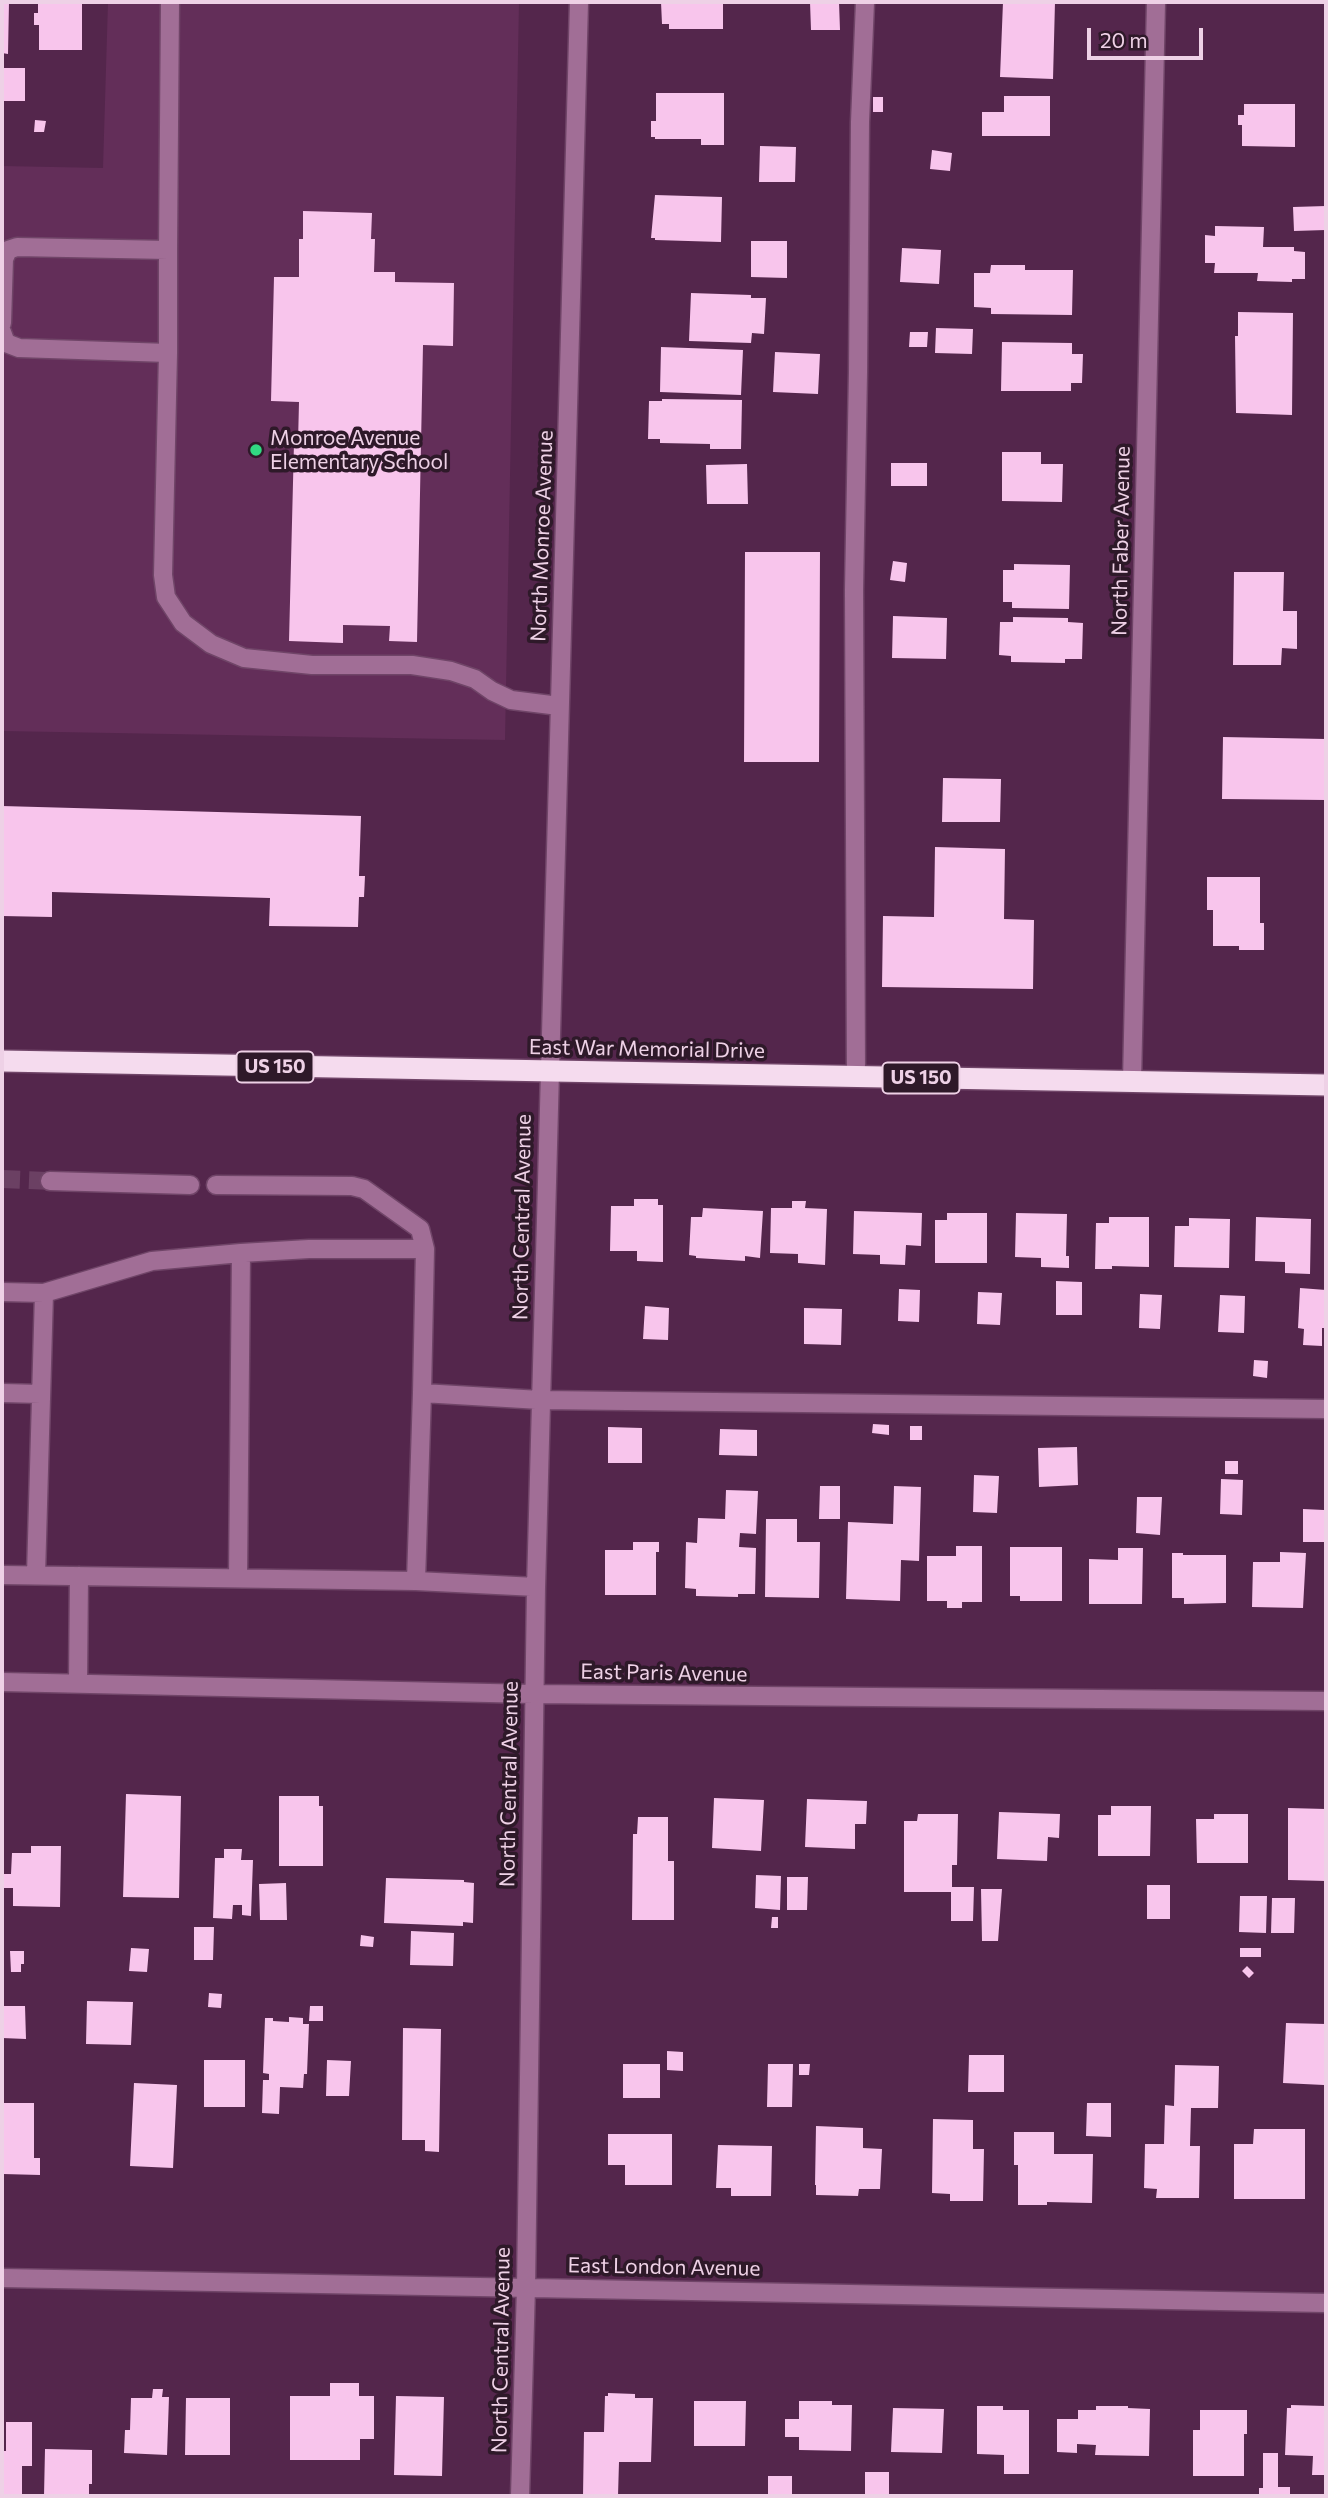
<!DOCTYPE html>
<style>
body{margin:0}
#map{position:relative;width:1328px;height:2498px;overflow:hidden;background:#54264c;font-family:Commissioner,sans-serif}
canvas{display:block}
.frame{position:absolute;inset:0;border:4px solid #eed1e6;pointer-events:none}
.scale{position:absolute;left:1087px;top:28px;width:116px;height:32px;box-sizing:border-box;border:4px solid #eed1e6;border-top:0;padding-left:9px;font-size:21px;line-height:24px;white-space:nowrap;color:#eed1e6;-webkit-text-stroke:5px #2e1929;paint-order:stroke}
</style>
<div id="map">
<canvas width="1328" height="2498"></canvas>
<div class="frame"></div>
<div class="scale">20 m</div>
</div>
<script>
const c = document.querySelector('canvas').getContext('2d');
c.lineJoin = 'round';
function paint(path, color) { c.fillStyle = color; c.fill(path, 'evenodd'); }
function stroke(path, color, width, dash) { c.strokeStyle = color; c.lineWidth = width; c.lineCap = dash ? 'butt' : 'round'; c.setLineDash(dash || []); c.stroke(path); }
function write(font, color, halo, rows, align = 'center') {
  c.font = font + ' Commissioner,sans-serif'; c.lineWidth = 7; c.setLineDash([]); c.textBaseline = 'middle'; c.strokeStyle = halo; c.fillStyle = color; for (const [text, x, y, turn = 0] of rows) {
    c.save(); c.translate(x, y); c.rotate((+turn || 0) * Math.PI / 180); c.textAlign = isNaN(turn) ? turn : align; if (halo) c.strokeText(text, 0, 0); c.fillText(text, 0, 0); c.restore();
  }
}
paint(new Path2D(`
 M108 2H519L505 740 2 731V166L103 168Z`), '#632e59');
paint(new Path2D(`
 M2 2H9L8 54 2 53Z
 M38 2H82V50H39V25H34V13H38Z
 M661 2H723V29H669V24H662Z
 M810 2H839L840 30H811Z
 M1003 2H1055L1053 79 1000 77Z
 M4 68H25V101H4Z
 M656 93H724V145H701V139H655V137H651V121H656Z
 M1004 96H1050V136H982V112H1004Z
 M873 97H883V112H873Z
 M1244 104H1295V147L1242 146V125H1238V115H1244Z
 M35 120 46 121 44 132H34Z
 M760 146 796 147 795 182H759Z
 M932 150 952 153 950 171 930 169Z
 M655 195 722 197 721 242 655 240V238H651Z
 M1326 206V230L1294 231 1293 207Z
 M303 211 372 213 371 239H375L374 272H395V282L454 283 453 346 423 345 417 642 389 641 390 626 343 625V643L289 641 294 443H298L299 402 271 401 274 277H299V239H303Z
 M1215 226 1264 227 1263 247H1294V251L1305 252V279H1292V282L1257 281 1258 273H1214L1215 263H1205V235L1215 236Z
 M751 241H787V278L751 277Z
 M902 248 941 250 939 284 900 282Z
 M991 265H1025V270H1073L1072 315 991 314V308L974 307V273H990Z
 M691 293 751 295V298H766L764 334 752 333 751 343 689 341Z
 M1238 312 1293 313 1292 415 1236 413 1235 336H1238Z
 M936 328 973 329 972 354 935 353Z
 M910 332H928L927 347H909Z
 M1002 342 1072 343V354H1083L1082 383H1071V391H1001Z
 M661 347 743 350 741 395 660 392Z
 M775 352 820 354 818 394 773 392Z
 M662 399 742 400 741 449H710V444L660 443V439H648L649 401H662Z
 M1002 452H1041V464H1063L1062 502 1002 501Z
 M891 463H927V486H891Z
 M747 464 748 504H707L706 465Z
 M745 552H820L819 762H744Z
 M893 561 907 563 905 582 890 580Z
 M1014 564 1070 565 1069 609 1012 608V602H1003V570H1014Z
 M1234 572H1284L1283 611H1297V649L1282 648 1281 665H1233Z
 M893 616 947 618 946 659 892 658Z
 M1013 617 1068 618V622L1083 623 1082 659H1065V663L1011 662V656L999 655 1000 622H1013Z
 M1223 737 1326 739V800L1222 799Z
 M943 778 1001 779 1000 822H942Z
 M2 806 361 816 359 876H365L364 897H359L358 927 269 926 270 898 52 892V917L2 916Z
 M935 847 1005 849 1004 919 1034 920 1033 989 882 987 883 916 934 917Z
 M1207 877H1260V923H1264V950H1239V946H1213V910H1207Z
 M634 1199H658V1205H663V1262L637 1261V1251H610L611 1206H634Z
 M792 1201H806L805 1208 827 1209 825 1265 798 1263V1254L770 1253 771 1208H792Z
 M703 1208 763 1211 760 1258 745 1256V1261L696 1258V1256L689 1255 691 1217H702Z
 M854 1211 922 1213 921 1246 906 1245 905 1265 880 1264V1255L853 1254Z
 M947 1213H987V1263H935V1220H947Z
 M1016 1213 1067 1214 1066 1256H1069V1268L1041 1267V1258L1015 1257Z
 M1109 1217H1149V1267L1112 1266V1269H1095L1096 1223H1109Z
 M1256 1217 1311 1219 1310 1274 1285 1273V1262L1255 1261Z
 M1189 1218 1230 1219 1229 1268 1174 1267 1175 1226H1189Z
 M1056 1281 1082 1282V1315H1056Z
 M1300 1288 1326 1290 1325 1328H1322V1346L1303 1345 1304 1329 1298 1328Z
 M899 1289 920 1290 919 1322 898 1321Z
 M978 1292 1002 1293 1000 1325 977 1324Z
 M1140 1294 1162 1295 1160 1329 1139 1328Z
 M1220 1295 1245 1296 1244 1333 1218 1332Z
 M645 1306 669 1308 668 1340 643 1339Z
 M804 1308 842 1309 841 1345 804 1344Z
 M1254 1360 1268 1361 1267 1378 1253 1376Z
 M873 1424 889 1425V1435L872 1433Z
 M910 1426H922V1440H910Z
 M608 1427 642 1428V1463H608Z
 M720 1429 757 1430V1456L719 1455Z
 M1077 1447 1078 1485 1039 1487 1038 1448Z
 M1225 1461H1238V1474H1225Z
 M974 1475 999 1476 997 1513 973 1512Z
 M1221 1479 1243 1480 1242 1515 1220 1514Z
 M820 1486H840V1519H819Z
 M894 1486 921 1487 919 1561 901 1560 900 1601 846 1599 848 1522 893 1524Z
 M726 1490 758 1491 756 1534 740 1533 739 1547 756 1548 755 1594H738V1597L696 1596V1589L685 1588 686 1542 697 1543 698 1518 725 1519Z
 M1137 1497H1162L1160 1535 1136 1533Z
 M1303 1509 1324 1510V1542H1303Z
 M766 1519H797V1542H820L819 1598 765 1597Z
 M633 1542H659V1552H656V1595H605V1550H633Z
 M956 1546H982V1602H962V1608H947V1601H927V1556H956Z
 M1010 1547H1062V1601H1020V1596H1010Z
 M1118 1548H1143L1142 1604H1089V1559L1118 1560Z
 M1280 1552 1306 1553 1303 1608 1252 1607 1253 1562H1280Z
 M1172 1553H1183V1555H1226V1603L1184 1604V1598H1172Z
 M126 1794 181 1796 179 1898 123 1897Z
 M279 1796H319V1806H323V1866H279Z
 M714 1798 764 1800 761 1851 712 1848Z
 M807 1799 867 1801 866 1824H855V1849L805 1847Z
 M1111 1806H1151L1150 1856H1098V1815H1111Z
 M1288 1808 1326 1809V1881L1288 1880Z
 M999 1812 1060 1814 1059 1838 1048 1837 1047 1861 997 1859Z
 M918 1814H958L957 1865H952V1887H974L973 1921H951V1892H904V1821H917Z
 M1214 1814H1248V1863H1197L1196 1819H1214Z
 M638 1817H668V1861H674V1920H632L633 1834H637Z
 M31 1846H61L60 1907 13 1906V1888H2V1874H11L12 1853H31Z
 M224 1849H242L241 1860H253L251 1916 242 1915V1905H233L232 1919 213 1918 215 1858H224Z
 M756 1875 781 1876 780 1910 755 1908Z
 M787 1877H808L807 1910H787Z
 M386 1878 464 1880V1882L474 1883 473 1923 463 1922V1926L384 1923Z
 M286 1883 287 1920H260L259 1884Z
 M1147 1885H1170V1919H1147Z
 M981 1889H1002L998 1941H982Z
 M1240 1896H1267L1266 1933 1239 1932Z
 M1272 1898H1295L1294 1933H1271Z
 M772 1917H778V1928H771Z
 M194 1927H214L213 1960H194Z
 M411 1931 454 1933 453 1966 410 1965Z
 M361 1935 374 1937 373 1947 360 1946Z
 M131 1948 149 1949 147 1972 129 1971Z
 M1240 1948H1261V1957H1240Z
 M10 1951H24V1964H21V1972H11Z
 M1247 1966 1254 1973 1249 1978 1242 1971Z
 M209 1993 222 1994 221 2008 208 2007Z
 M87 2001 133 2002 131 2045 86 2044Z
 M2 2006H25L26 2039 2 2038Z
 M310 2006H323V2021H309Z
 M289 2017 303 2018V2024H309L307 2074H304L303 2088 280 2087 279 2114 262 2113 263 2080H269V2074L263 2073 265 2018H273V2021L289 2022Z
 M1286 2023 1326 2024 1324 2085 1283 2083Z
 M403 2028 441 2029 439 2152 425 2151V2140H402Z
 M667 2051 683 2052V2071L667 2070Z
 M969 2055H1004V2092H968Z
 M204 2060H245V2107H204Z
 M327 2060 351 2061 349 2096H326Z
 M623 2064H660V2098H623Z
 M768 2064H793L792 2107H767Z
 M799 2064H810L809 2075H799Z
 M1175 2065 1219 2066 1218 2108H1191L1190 2146H1200L1199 2198H1156L1157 2189 1144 2188 1145 2144H1164L1165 2105 1174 2106Z
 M134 2083 177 2085 173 2168 130 2166Z
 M2 2103H34V2158H40V2175L3 2174Z
 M1087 2103H1111V2137L1086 2136Z
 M933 2119 973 2120V2149H984L983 2201H950V2194L932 2193Z
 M816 2126 863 2128V2148L882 2149 880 2189H859L858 2196 816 2195V2185H815Z
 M1254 2129H1305V2199H1234V2144H1253Z
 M1014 2132H1054V2154H1093L1092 2203 1047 2202V2205H1018V2165H1014Z
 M608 2134H672V2185H625V2165H608Z
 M718 2145 772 2146 771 2196H731V2188H716Z
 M330 2383H359V2396H374V2439H360V2460H290V2396H330Z
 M153 2389H163L162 2397H169L167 2455 124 2453 125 2430H130L131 2398H152Z
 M608 2393 635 2394V2398H653L651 2462H619L618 2496H583L584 2432H604L605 2396H608Z
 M396 2396 444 2397 442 2476 394 2475Z
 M186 2398H230V2455H185Z
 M694 2401H746L745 2446H694Z
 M799 2401H832V2405H852L851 2451 799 2450V2437H785V2419H799Z
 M1291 2405 1326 2406V2475H1312L1313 2456 1285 2455 1287 2408H1291Z
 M977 2406H1003V2410H1029V2474H1004V2455L977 2454Z
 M1096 2406H1128V2408L1150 2409 1149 2456 1095 2455 1096 2445 1077 2444V2453L1057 2452V2419H1078V2410H1096Z
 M893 2408 944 2409 942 2453 891 2452Z
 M1200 2410H1247V2434H1244V2476H1193V2430H1200Z
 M6 2422H32V2466H22V2496H2V2451H6Z
 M45 2449 92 2450V2484H89V2496H44Z
 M1263 2453H1278V2487H1290V2496H1259V2488H1263Z
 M865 2472H889V2496H865Z
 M768 2476H792V2496H768Z`), '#f8c5ec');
stroke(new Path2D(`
 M2 1179 50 1181`), '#6b4063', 18, [18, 9]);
const minor = new Path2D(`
 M168 250V353
 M2 323 4 259 8 250 17 247 168 250 170 2
 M2 332 6 343 19 348 168 353 163 575 166 597 183 623 211 644 244 658 312 665H412L451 671 475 679 492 691 511 700 559 706
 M856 1077 854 590 858 372 860 122 865 2
 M1132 1081 1156 2
 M50 1181 190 1185
 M216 1185 352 1186 364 1189 420 1229 425 1249 422 1393
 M241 1253 309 1249H425
 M2 1292 44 1293 36 1575
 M44 1293 152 1261 241 1253 238 1578
 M2 1393 41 1394
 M2 1575 416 1581
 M536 1587 416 1581 422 1393 540 1400 1326 1409
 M2 1682 533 1694 1326 1701
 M78 1683 79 1576
 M2 2278 1326 2303
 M520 2496 526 2287 536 1587 579 2`);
const highway = new Path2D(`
 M2 1061 1326 1085`);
stroke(minor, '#704568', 21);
stroke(highway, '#704568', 24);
stroke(minor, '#a16e96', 18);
stroke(highway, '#f5dbee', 21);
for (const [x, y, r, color] of [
 [256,450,7,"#31d882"]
]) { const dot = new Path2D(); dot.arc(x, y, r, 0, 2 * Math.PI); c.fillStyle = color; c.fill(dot); stroke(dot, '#2e1929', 2.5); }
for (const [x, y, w] of [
 [275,1067,77],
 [921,1078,77]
]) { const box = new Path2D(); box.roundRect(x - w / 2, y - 15.5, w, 31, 5); c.fillStyle = '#2e1929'; c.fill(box); stroke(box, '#eed1e6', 2); }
write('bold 19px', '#eed1e6', null, [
 ["US 150",275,1067],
 ["US 150",921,1078]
]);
write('21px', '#eed1e6', '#2e1929', [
 ["Monroe Avenue",270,438],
 ["Elementary School",270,462]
], 'left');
write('21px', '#eed1e6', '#2e1929', [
 ["North Monroe Avenue",542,536,-88],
 ["North Faber Avenue",1121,541,-89],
 ["East War Memorial Drive",647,1049,1],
 ["North Central Avenue",522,1217,-89],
 ["East Paris Avenue",664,1673,1],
 ["North Central Avenue",509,1784,-89],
 ["East London Avenue",664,2267,1],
 ["North Central Avenue",501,2350,-89]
]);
</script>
